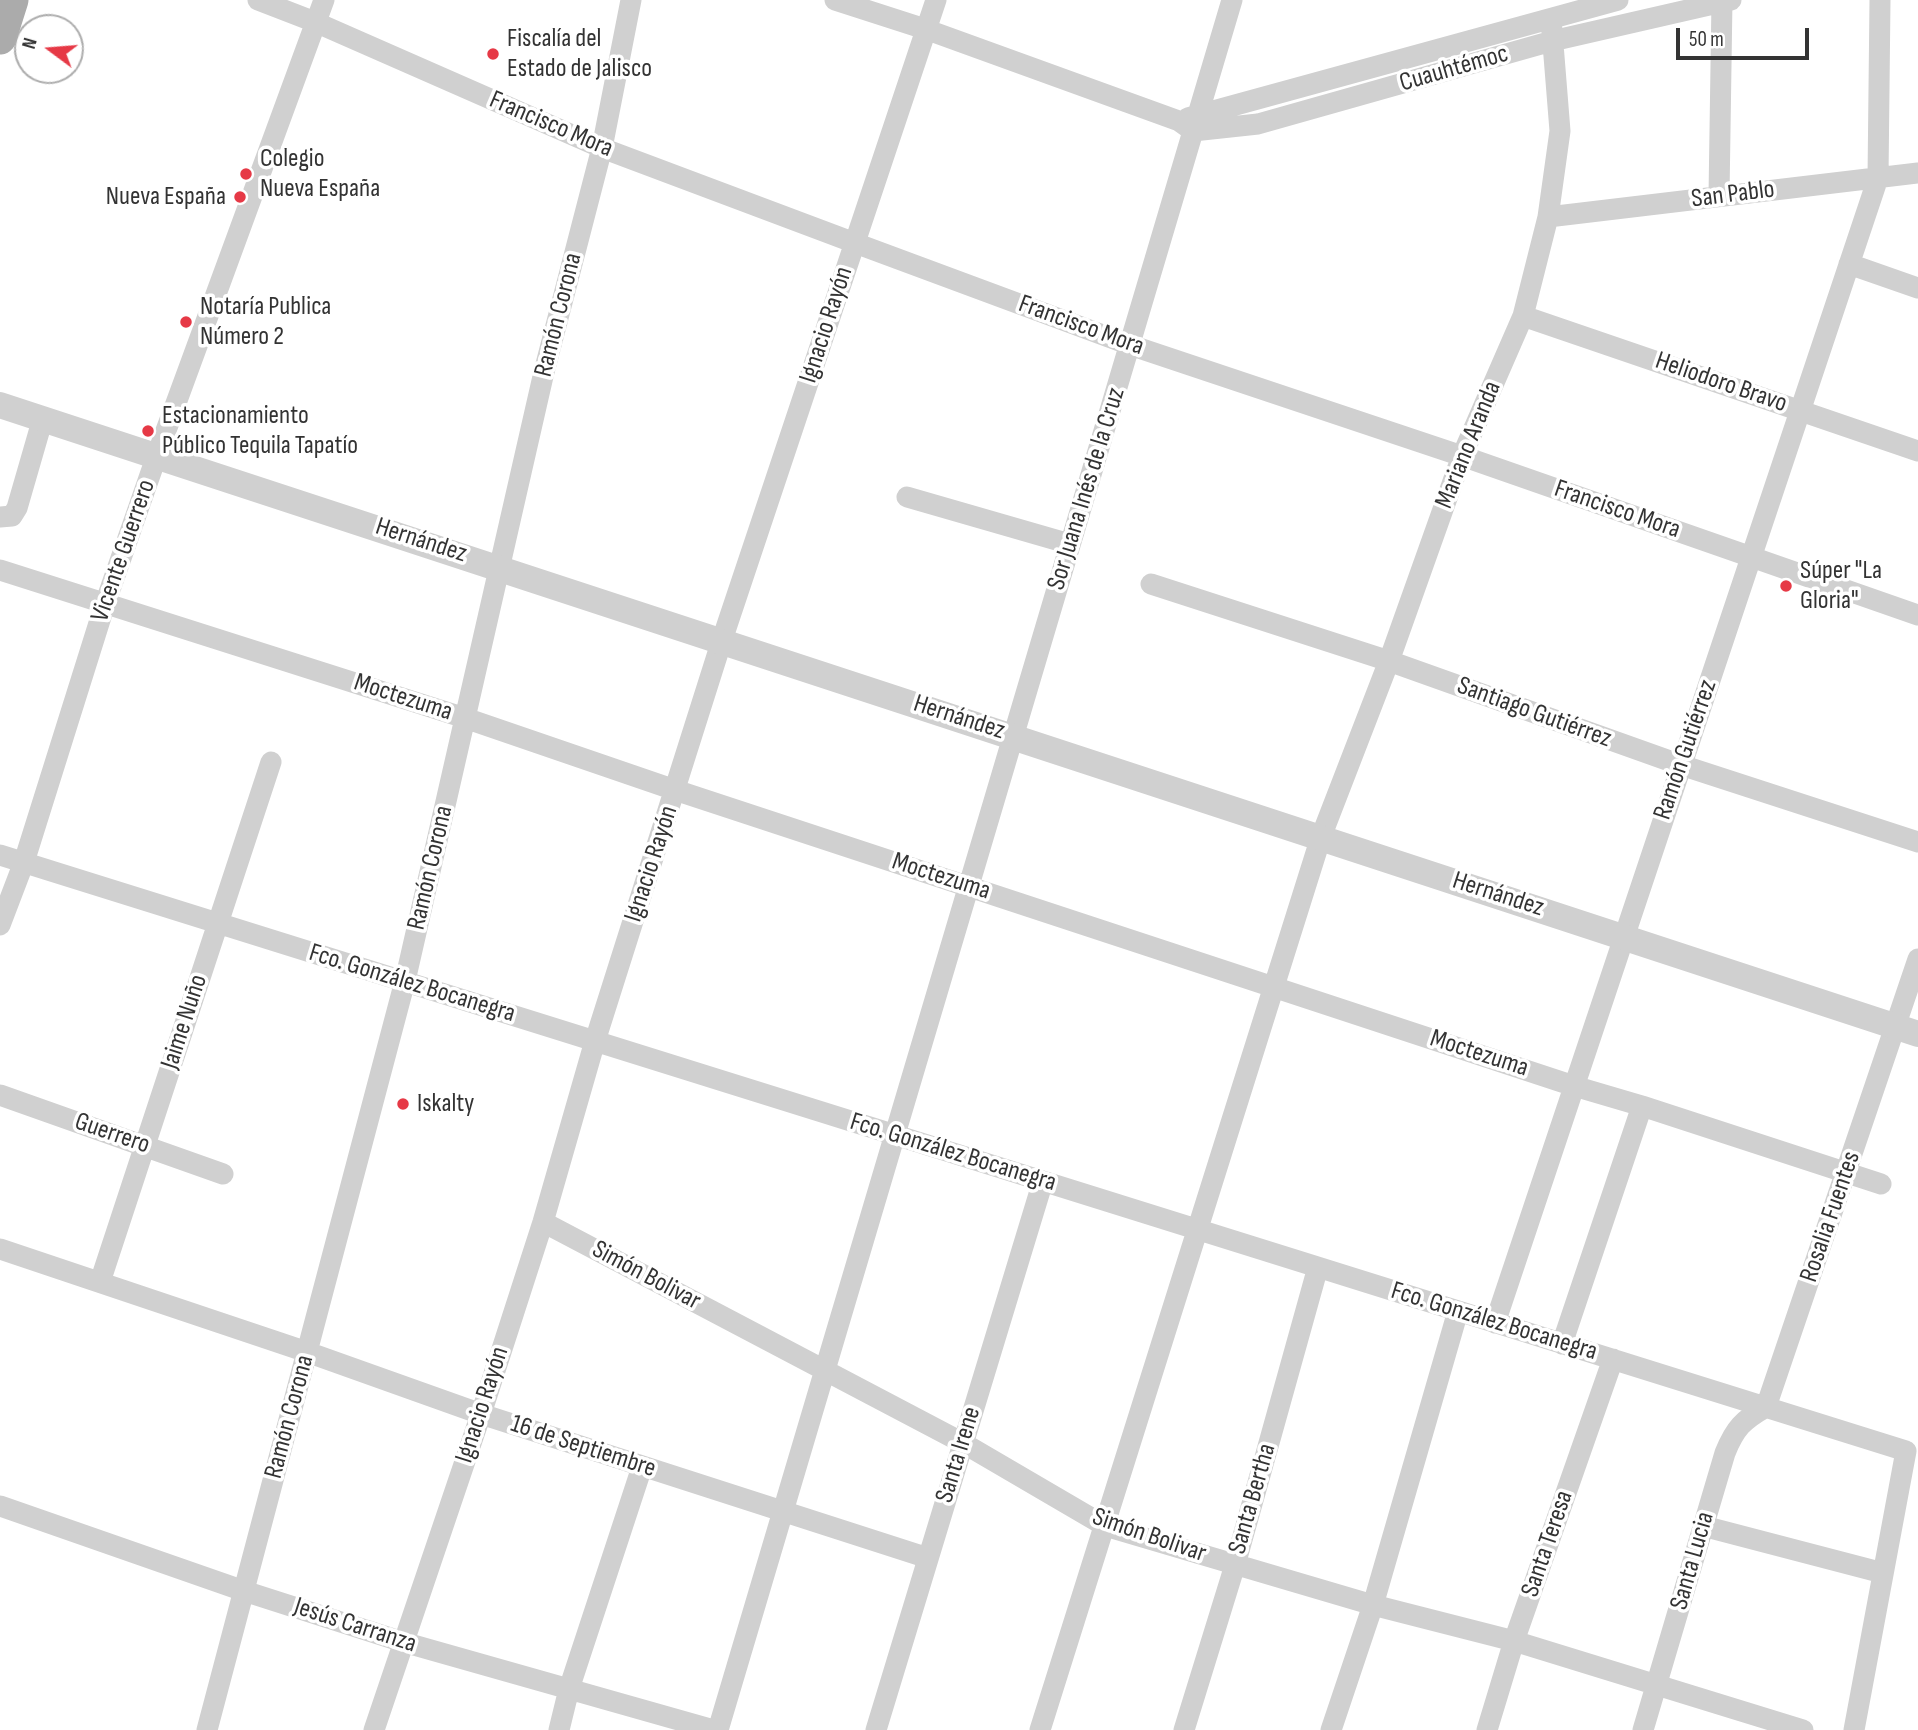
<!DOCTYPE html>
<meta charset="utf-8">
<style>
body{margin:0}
#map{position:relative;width:1918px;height:1730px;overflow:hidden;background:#fff;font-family:"Sofia Sans Condensed",sans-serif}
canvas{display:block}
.north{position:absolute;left:14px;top:14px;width:70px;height:70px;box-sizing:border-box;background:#fff;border:2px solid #adadad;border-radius:50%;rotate:286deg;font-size:19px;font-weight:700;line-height:28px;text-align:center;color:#333}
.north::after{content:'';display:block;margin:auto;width:24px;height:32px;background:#e63946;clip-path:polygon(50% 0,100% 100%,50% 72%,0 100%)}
.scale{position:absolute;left:1676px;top:28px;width:133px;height:32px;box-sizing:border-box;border:4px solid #333;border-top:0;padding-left:9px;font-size:21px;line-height:24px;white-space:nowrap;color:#333;-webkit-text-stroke:5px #fff;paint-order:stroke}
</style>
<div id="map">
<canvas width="1918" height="1730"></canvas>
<div class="north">N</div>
<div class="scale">50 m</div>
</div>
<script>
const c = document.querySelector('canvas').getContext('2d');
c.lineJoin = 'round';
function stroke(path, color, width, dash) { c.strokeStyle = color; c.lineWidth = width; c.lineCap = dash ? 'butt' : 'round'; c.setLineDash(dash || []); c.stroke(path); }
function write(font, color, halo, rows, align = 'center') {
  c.font = font + ' "Sofia Sans Condensed",sans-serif'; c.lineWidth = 7; c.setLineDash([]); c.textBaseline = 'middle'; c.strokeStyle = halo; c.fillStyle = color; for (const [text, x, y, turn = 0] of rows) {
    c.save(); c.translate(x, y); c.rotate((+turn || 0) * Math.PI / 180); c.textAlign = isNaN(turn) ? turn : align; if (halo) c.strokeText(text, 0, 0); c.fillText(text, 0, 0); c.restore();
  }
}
stroke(new Path2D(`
 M258 0 315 22 602 148 855 243 1130 345 1462 456 1918 615
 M835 0 925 29 1179 121 1193 131 1258 124 1552 41 1731 0
 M1188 118 1618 0
 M1719 196 1722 0
 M1548 217 1918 173
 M1849 264 1918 288
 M1523 316 1918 451
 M907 497 1070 544
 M0 517 12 516 17 508 43 418
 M0 570 465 718 675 790 1574 1086 1642 1106 1881 1184
 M1151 584 1389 661 1681 765 1918 842
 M0 855 1906 1451
 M0 925 24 862 105 604 157 455 324 0
 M0 1095 223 1174
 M543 1222 963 1443 1105 1526 1373 1605 1514 1641 1803 1730
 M0 1249 307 1352 481 1414 928 1558
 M100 1282 271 762
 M1495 1323 1878 178 1880 0
 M1562 1344 1642 1106
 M1766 1407 1918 959
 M0 1506 244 1591 403 1642 714 1730
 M1703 1526 1883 1573
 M207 1730 405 981 544 372 602 148 631 0
 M374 1730 481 1414 543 1222 595 1041 722 640 936 0
 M559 1730 569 1689 642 1467
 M718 1730 1232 0
 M876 1730 1043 1181
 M1040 1730 1321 837 1389 661 1462 456 1523 316 1548 217 1560 131 1551 19
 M1184 1730 1235 1565 1318 1267
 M1331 1730 1373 1605 1458 1311
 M1487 1730 1514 1641 1613 1359
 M1643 1730 1725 1453C1735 1428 1743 1420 1766 1407
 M1854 1730 1906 1451`), '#d0d0d0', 21);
stroke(new Path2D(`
 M0 405 1918 1034`), '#d0d0d0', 26);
stroke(new Path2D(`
 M0 38 12 0`), '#ababab', 33);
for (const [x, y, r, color] of [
 [493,54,7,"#e63946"],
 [246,174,7,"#e63946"],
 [240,197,7,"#e63946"],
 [186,322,7,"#e63946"],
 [148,431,7,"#e63946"],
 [1786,586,7,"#e63946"],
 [403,1104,7,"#e63946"]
]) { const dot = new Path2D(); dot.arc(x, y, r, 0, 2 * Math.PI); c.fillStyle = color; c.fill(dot); stroke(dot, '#fff', 2.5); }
write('26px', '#333', '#fff', [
 ["Fiscalía del",507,39],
 ["Estado de Jalisco",507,69],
 ["Colegio",260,159],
 ["Nueva España",260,189],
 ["Nueva España",226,197,"right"],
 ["Notaría Publica",200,307],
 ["Número 2",200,337],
 ["Estacionamiento",162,416],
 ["Público Tequila Tapatío",162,446],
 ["Súper \"La",1800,571],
 ["Gloria\"",1800,601],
 ["Iskalty",417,1104]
], 'left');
write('26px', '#333', '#fff', [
 ["Cuauhtémoc",1454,69,-16],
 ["Francisco Mora",551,125,23],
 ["San Pablo",1733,195,-7],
 ["Ramón Corona",559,315,-76],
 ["Ignacio Rayón",827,325,-72],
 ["Francisco Mora",1081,326,20],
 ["Heliodoro Bravo",1721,383,19],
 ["Mariano Aranda",1469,445,-68],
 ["Sor Juana Inés de la Cruz",1087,489,-73],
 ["Francisco Mora",1617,510,19],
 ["Hernández",421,541,18],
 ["Vicente Guerrero",124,551,-71],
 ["Moctezuma",403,698,18],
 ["Santiago Gutiérrez",1534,713,20],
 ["Hernández",959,718,18],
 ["Ramón Gutiérrez",1686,750,-71],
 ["Ignacio Rayón",652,864,-72],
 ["Ramón Corona",431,868,-77],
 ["Moctezuma",941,877,18],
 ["Hernández",1498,895,18],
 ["Fco. González Bocanegra",412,984,17],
 ["Jaime Nuño",185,1022,-72],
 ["Moctezuma",1479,1054,18],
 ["Guerrero",112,1134,19],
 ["Fco. González Bocanegra",953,1153,17],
 ["Rosalia Fuentes",1831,1217,-71],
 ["Simón Bolivar",646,1276,28],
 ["Fco. González Bocanegra",1494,1322,17],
 ["Ignacio Rayón",483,1405,-72],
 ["Ramón Corona",290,1417,-75],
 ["16 de Septiembre",583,1447,18],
 ["Santa Irene",959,1455,-73],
 ["Santa Bertha",1253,1499,-74],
 ["Simón Bolivar",1149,1536,19],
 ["Santa Teresa",1548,1544,-71],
 ["Santa Lucia",1693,1561,-74],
 ["Jesús Carranza",355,1626,18]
]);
</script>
